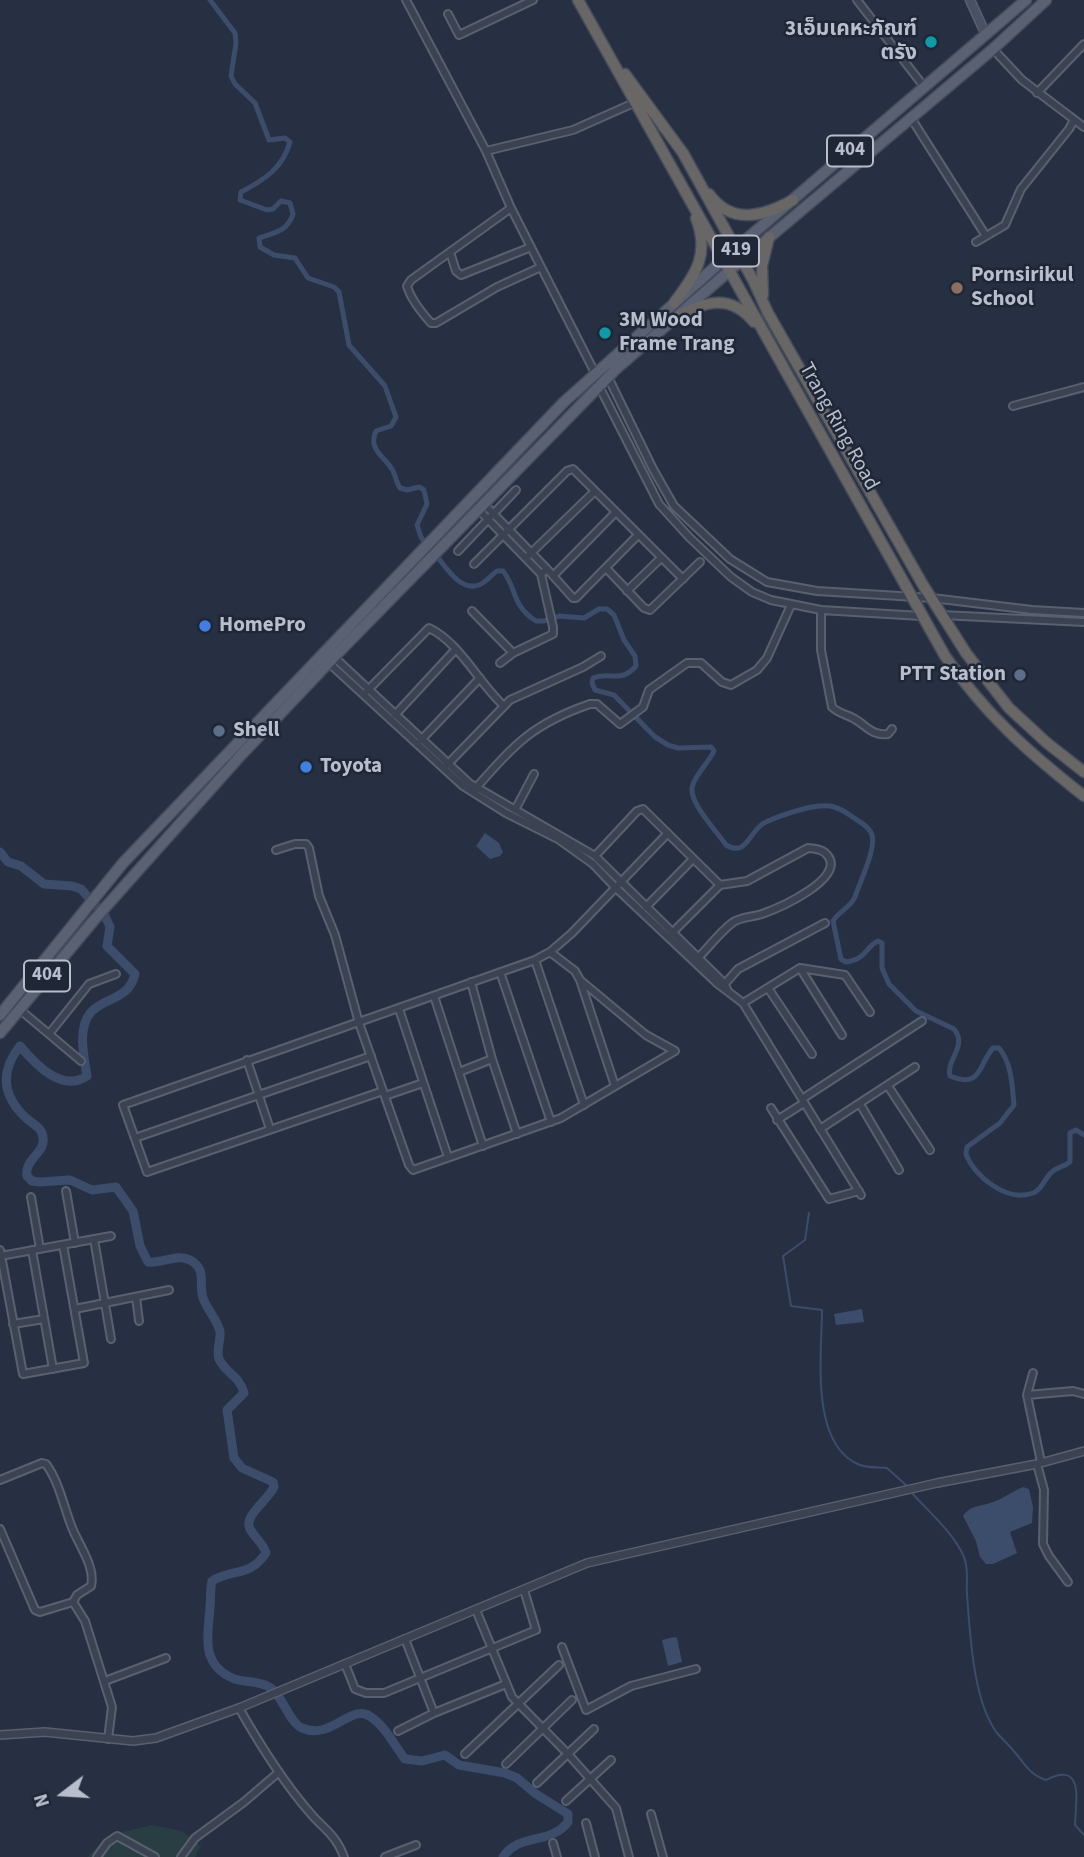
<!DOCTYPE html>
<meta charset="utf-8">
<style>
body{margin:0}
#map{position:relative;width:1084px;height:1857px;overflow:hidden;background:#263042;font-family:"Source Sans 3",sans-serif}
canvas{display:block}
.north{position:absolute;left:28px;top:1759px;width:70px;height:70px;-webkit-text-stroke:5px #1f2737;paint-order:stroke;rotate:253deg;font-size:19px;font-weight:700;line-height:28px;text-align:center;color:#b8becc}
.north::after{content:'';display:block;margin:auto;width:24px;height:32px;background:#b8becc;clip-path:polygon(50% 0,100% 100%,50% 72%,0 100%)}
</style>
<div id="map">
<canvas width="1084" height="1857"></canvas>
<div class="north">N</div>
</div>
<script>
const c = document.querySelector('canvas').getContext('2d');
c.lineJoin = 'round';
function paint(path, color) { c.fillStyle = color; c.fill(path, 'evenodd'); }
function stroke(path, color, width, dash) { c.strokeStyle = color; c.lineWidth = width; c.lineCap = dash ? 'butt' : 'round'; c.setLineDash(dash || []); c.stroke(path); }
function write(font, color, halo, rows, align = 'center') {
  c.font = font + ' "Source Sans 3","Noto Sans Thai",sans-serif'; c.lineWidth = 5; c.setLineDash([]); c.textBaseline = 'middle'; c.strokeStyle = halo; c.fillStyle = color; for (const [text, x, y, turn = 0] of rows) {
    c.save(); c.translate(x, y); c.rotate((+turn || 0) * Math.PI / 180); c.textAlign = isNaN(turn) ? turn : align; if (halo) c.strokeText(text, 0, 0); c.fillText(text, 0, 0); c.restore();
  }
}
paint(new Path2D(`
 M152 1825 182 1831 201 1846 195 1857H88L107 1836Z`), '#283e43');
paint(new Path2D(`
 M485 833 499 843 503 852 500 856 490 859 476 846Z
 M862 1309 864 1322 836 1325 834 1314Z
 M1023 1487 1029 1489 1033 1507 1032 1523 1010 1532 1017 1553 993 1564H986L980 1557 976 1541 963 1516C971 1505 978 1507 990 1503 1001 1500 1011 1492 1023 1487Z
 M674 1637 677 1638 682 1662 668 1666 662 1640Z`), '#3c4c6b');
stroke(new Path2D(`
 M809 1213 805 1240 783 1256 791 1306 822 1310C822 1353 809 1445 860 1465 868 1468 879 1467 887 1468L907 1486
 M910 1491C928 1511 953 1532 964 1557 969 1569 966 1581 967 1594 970 1634 973 1701 997 1733 1002 1739 1007 1743 1012 1749 1024 1762 1028 1774 1046 1780 1084 1761 1076 1798 1075 1825L1084 1835`), '#3c4c6b', 2);
stroke(new Path2D(`
 M210 0 235 33 236 43 231 76 235 84 255 103 269 140 285 138 290 142C283 168 264 180 241 192L240 200 267 210 273 209 281 201 290 203 293 214C287 232 275 232 259 238L260 247 274 255 295 258 308 278 334 287 339 292 349 345 385 386 396 417 391 426 376 431C367 450 386 457 393 471 396 477 396 482 400 488L407 490 419 487 424 490 427 504 417 525 421 537 427 546
 M434 553C445 565 459 592 479 585 486 582 491 575 497 571H503C517 588 511 605 536 621H544L559 616 584 618 599 609H607L614 615 624 640 635 656 636 666C620 684 611 671 593 678L592 683 595 690 614 695 655 737 668 745 678 748 711 747 714 751C708 763 698 772 693 784 686 801 717 831 726 845 748 858 749 829 766 822 781 815 818 802 834 807 842 809 850 815 857 820 863 824 870 828 872 835 876 850 860 881 855 897 850 908 839 911 833 921L841 959 846 962C867 959 864 948 878 941L882 943V968L889 984 916 1011 954 1029C968 1046 946 1059 950 1076 982 1089 978 1065 993 1048H999C1012 1064 1012 1085 1014 1105L1000 1123 967 1147 966 1154C974 1176 1007 1203 1033 1193 1042 1190 1044 1179 1051 1173 1056 1167 1064 1167 1070 1162V1133L1076 1130 1084 1135`), '#3c4c6b', 5);
stroke(new Path2D(`
 M0 852 8 862 21 866 44 884 72 886 81 889 105 916 110 927 107 946 135 974C129 1000 105 997 91 1012 77 1028 84 1057 87 1076 62 1093 35 1064 20 1046 0 1071 2 1095 25 1117 32 1124 42 1127 43 1137 46 1153 24 1159 27 1176L32 1181 40 1182 70 1180 92 1190 116 1187 133 1211 140 1246 148 1262C162 1264 177 1253 190 1260 208 1270 198 1284 203 1298 207 1310 218 1320 220 1332 221 1341 216 1349 219 1359 226 1374 239 1375 244 1393L227 1410 234 1458 242 1468 273 1482 274 1487C269 1499 243 1516 250 1529 255 1538 263 1543 266 1553 249 1578 233 1568 212 1581 210 1589 211 1598 210 1607 208 1635 200 1663 232 1678 243 1683 258 1680 269 1687 283 1695 289 1723 302 1728 332 1741 351 1702 371 1717 386 1727 394 1745 405 1759L422 1761 445 1755 459 1765 505 1773 517 1778 536 1794 568 1814V1822C551 1845 518 1833 503 1857`), '#3c4c6b', 9);
const minor = new Path2D(`
 M406 0 486 151 511 208 595 373
 M857 0 925 88
 M448 14 459 35 533 0
 M993 49 1022 80 1084 127
 M1037 93 1084 44
 M911 118 986 236
 M486 151 573 130 636 102
 M511 208 411 280 407 286C411 300 422 313 431 323H436L497 287 541 267
 M976 242 1005 225 1021 189 1069 129 1074 120
 M450 252 456 271 461 275 531 247
 M608 377 653 469 674 506 730 559 767 582 817 591 932 598 1032 610 1084 613
 M599 386 659 504 689 537 731 577 752 592 771 600 821 610 921 616
 M1013 406 1084 387
 M479 510 541 574 547 569 484 504
 M458 551 516 490
 M529 555 595 491
 M474 564 567 471 573 469 683 579
 M606 568 644 608 650 610 700 562
 M547 569 573 598H576L638 535
 M553 576 616 512
 M627 591 661 558
 M821 610V650L832 707C838 713 845 714 853 718 866 725 871 736 888 734L892 729
 M472 611 513 653
 M942 615 1084 622
 M334 657 469 783 595 856 725 984 727 989
 M329 663 463 786 506 813 558 839 593 864 615 887 718 984 743 1003 861 1195
 M500 663 513 653 553 634V627L541 574
 M367 691 429 628C459 642 479 683 503 705
 M395 715 455 650
 M421 740 480 678
 M446 766 510 700 583 667 601 656
 M475 789C515 744 532 724 590 704H597L620 724 643 707 649 690 687 663H701L722 682 731 685 757 670 767 658 791 605
 M515 810 534 774
 M276 850 295 844H306L309 848 319 896 335 935 359 1023 409 1165 413 1170 561 1118 675 1051 646 1035 580 980
 M595 856 637 811 643 809 720 885
 M646 907 693 859
 M672 933 720 885 747 881 808 848C816 849 823 849 828 856 845 879 779 908 762 914 753 917 739 917 732 923 719 933 709 947 698 958
 M550 952 575 971 580 980 615 1086
 M535 960 584 1105
 M800 968 842 1035
 M500 972 551 1122
 M471 982 492 1059 517 1134
 M723 986 738 969 825 923
 M768 988 812 1054
 M434 996 483 1146
 M743 1003 800 968 845 975 870 1012
 M18 1008 81 1061
 M399 1009 448 1157
 M49 1034 89 984 116 974
 M247 1060 270 1129
 M459 1072 492 1059
 M888 1086 930 1150
 M383 1091 147 1172 123 1105 535 960 550 952 572 933 667 834
 M385 1096 423 1083
 M802 1099 922 1021
 M860 1104 899 1170
 M771 1108 829 1199 859 1191
 M777 1120 804 1103
 M820 1129 915 1067
 M135 1138 371 1056
 M66 1191 75 1243
 M31 1197 40 1249
 M94 1239 111 1339
 M0 1250 23 1374 84 1363 63 1245
 M32 1250 53 1369
 M0 1256 111 1236
 M136 1297 139 1321
 M75 1309 169 1290
 M13 1324 44 1319
 M1033 1373 1027 1395 1041 1462
 M1027 1395 1073 1391 1084 1394
 M1037 1464 1044 1490 1043 1544 1049 1556 1068 1582
 M0 1480 42 1463 46 1464C59 1482 63 1504 71 1525 77 1543 96 1566 91 1586L77 1595 73 1602 40 1612 35 1610 0 1529
 M73 1602 85 1621 112 1707 108 1739
 M476 1610 512 1697 568 1754 616 1808 629 1857
 M405 1639 434 1713
 M562 1647 586 1710 631 1686 696 1669
 M345 1664 355 1689 366 1693H384L536 1630 524 1590
 M105 1681 166 1658
 M239 1708C260 1745 283 1782 311 1814 325 1830 336 1835 344 1857
 M398 1731 434 1713 506 1684
 M465 1754 559 1665
 M506 1764 572 1700
 M537 1783 594 1729
 M566 1801 611 1760
 M651 1814 663 1857
 M586 1823 595 1857
 M553 1843 557 1857
 M97 1857 107 1843 117 1836 155 1857
 M181 1857 195 1838 244 1802 279 1772
 M385 1857 416 1845`);
const tertiary = new Path2D(`
 M0 1735 45 1732 133 1741 156 1738 239 1708 587 1563 937 1483 1037 1464 1084 1451`);
const secondary = new Path2D(`
 M970 0 986 35`);
const primary = new Path2D(`
 M765 241 993 49 1046 0
 M0 1015 123 863 564 402 735 249 1026 0
 M0 1033 94 920 242 754 334 657 617 368 735 266`);
const trunk = new Path2D(`
 M578 0 945 656C986 715 1028 752 1084 796
 M625 74 683 153 753 280 768 313 923 585 966 653 1009 708 1047 743 1084 772
 M709 194C732 226 764 216 793 200
 M738 264 769 238
 M763 295 762 266 769 237
 M674 303C696 273 710 255 696 218
 M673 319C703 302 729 292 754 322`);
stroke(minor, '#59606f', 10);
stroke(tertiary, '#59606f', 10);
stroke(secondary, '#59606f', 11);
stroke(primary, '#444b5b', 13);
stroke(trunk, '#454d5c', 13);
stroke(minor, '#3b4352', 6);
stroke(tertiary, '#3b4352', 7);
stroke(secondary, '#495165', 8);
stroke(primary, '#596172', 10);
stroke(trunk, '#686765', 10);
for (const [x, y, r, color] of [
 [931,42,7,"#0f9aa8"],
 [957,288,7,"#8d6e63"],
 [605,333,7,"#0f9aa8"],
 [205,626,7,"#3f7fe0"],
 [1020,675,7,"#5c6f8a"],
 [219,731,7,"#5c6f8a"],
 [306,767,7,"#3f7fe0"]
]) { const dot = new Path2D(); dot.arc(x, y, r, 0, 2 * Math.PI); c.fillStyle = color; c.fill(dot); stroke(dot, '#1f2737', 2.5); }
for (const [x, y, w] of [
 [850,151,46],
 [736,251,46],
 [47,976,46]
]) { const box = new Path2D(); box.roundRect(x - w / 2, y - 15.5, w, 31, 5); c.fillStyle = '#1f2737'; c.fill(box); stroke(box, '#b8becc', 2); }
write('bold 19px', '#b8becc', null, [
 ["404",850,151],
 ["419",736,251],
 ["404",47,976]
]);
write('bold 21px', '#b8becc', '#1f2737', [
 ["3เอ็มเคหะภัณฑ์",917,30,"right"],
 ["ตรัง",917,54,"right"],
 ["Pornsirikul",971,276],
 ["School",971,300],
 ["3M Wood",619,321],
 ["Frame Trang",619,345],
 ["HomePro",219,626],
 ["PTT Station",1006,675,"right"],
 ["Shell",233,731],
 ["Toyota",320,767]
], 'left');
write('21px', '#b8becc', '#1f2737', [
 ["Trang Ring Road",838,427,61]
]);
</script>
